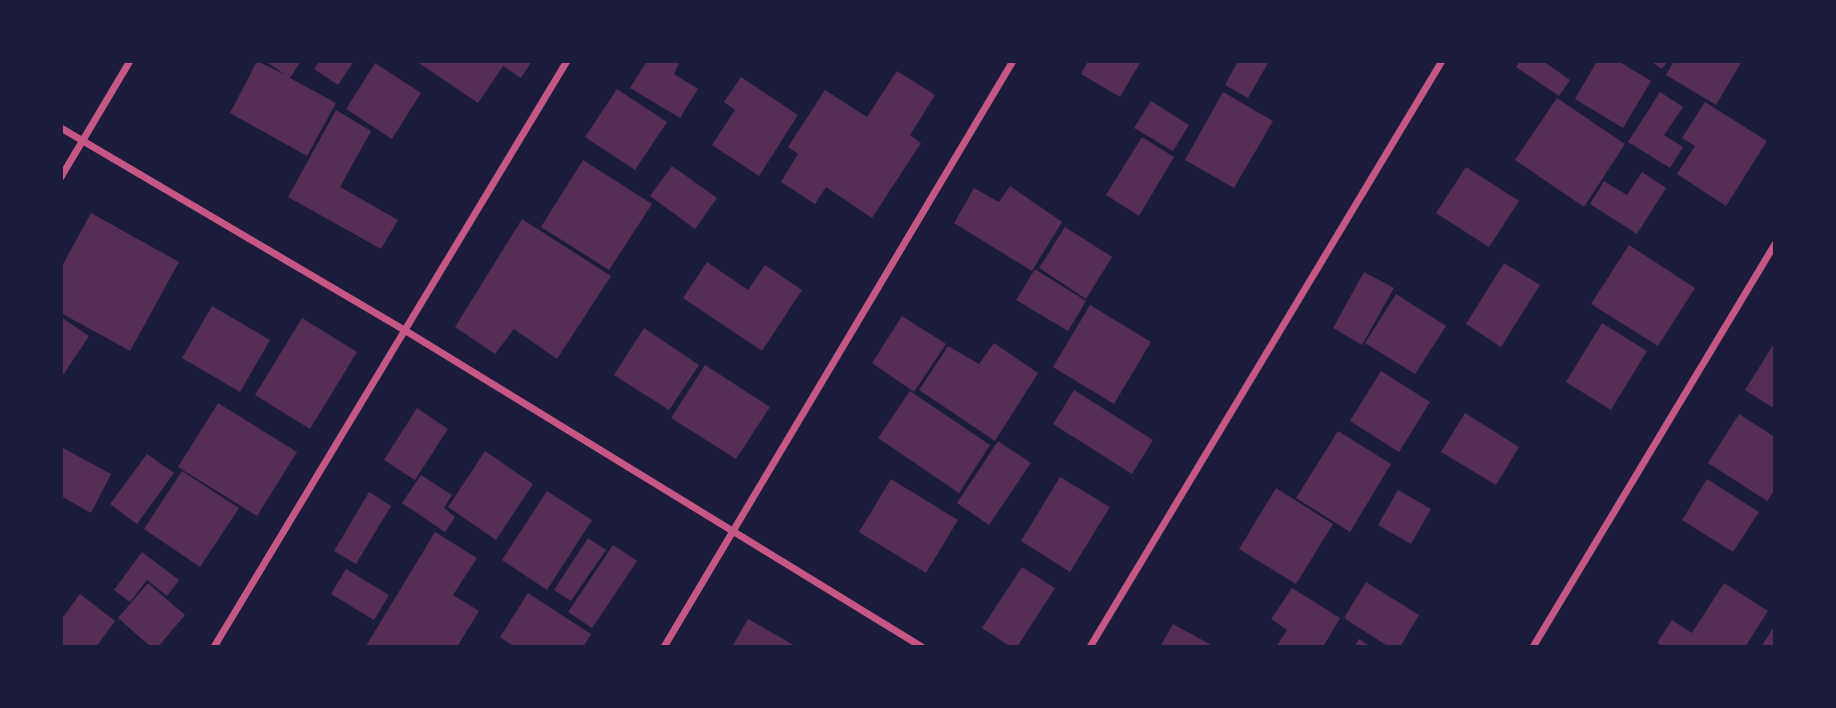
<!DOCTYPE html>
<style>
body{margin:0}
#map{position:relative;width:1836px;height:708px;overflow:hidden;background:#1b1b3a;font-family:Georgia,serif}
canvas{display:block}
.frame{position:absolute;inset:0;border:63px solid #1b1b3a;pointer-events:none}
</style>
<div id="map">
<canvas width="1836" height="708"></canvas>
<div class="frame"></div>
</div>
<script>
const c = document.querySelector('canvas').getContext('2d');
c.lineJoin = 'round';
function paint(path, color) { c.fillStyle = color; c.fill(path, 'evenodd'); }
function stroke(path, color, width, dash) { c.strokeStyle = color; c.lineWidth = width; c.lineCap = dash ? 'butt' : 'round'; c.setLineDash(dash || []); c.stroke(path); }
paint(new Path2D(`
 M257 61 286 75 265 61H301L290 78 336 103 307 156 230 113Z
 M320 61H354L338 85 314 69Z
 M416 61H532L521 78 503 66 478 103Z
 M647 61H680L674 74 698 89 680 118 630 88Z
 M1088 61H1141L1120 97 1081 74Z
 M1238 61H1269L1248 98 1225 85Z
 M1520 61H1543L1570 80 1559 96 1516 67Z
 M1597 61H1618L1651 81 1623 128 1575 99Z
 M1650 61H1668L1662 69Z
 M1674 61H1742L1716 105 1666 75Z
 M375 63 421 93 392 139 346 109Z
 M897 71 935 95 910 135 921 143 872 218 826 187 815 204 781 182 798 154 788 147 825 90 867 117Z
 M741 77 798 115 759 176 712 145 735 110 724 102Z
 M617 89 667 122 635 170 585 137Z
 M1223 92 1273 121 1234 188 1185 160Z
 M1660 92 1683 107 1664 135 1683 147 1670 168 1628 142Z
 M1557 98 1625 144 1584 207 1515 160Z
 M1151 101 1189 125 1173 151 1134 128Z
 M1705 102 1767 141 1726 206 1677 174 1695 146 1682 138Z
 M336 110 371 131 340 187 398 220 381 249 288 197Z
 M1142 137 1174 157 1139 216 1106 195Z
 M583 160 652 204 609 270 541 227Z
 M672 166 717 198 695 229 650 196Z
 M1466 167 1519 201 1489 247 1436 213Z
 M1642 172 1666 188 1637 234 1590 204 1604 181 1627 195Z
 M1010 186 1062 222 1032 271 954 223 974 188 999 202Z
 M91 213 179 262 130 351 61 313V268Z
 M522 219 611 276 557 359 514 329 495 354 455 327Z
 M1065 227 1112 257 1086 299 1039 268Z
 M1629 245 1695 288 1658 346 1591 304Z
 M707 262 748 290 765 265 802 290 762 351 683 298Z
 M1504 263 1540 285 1501 347 1466 324Z
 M1035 269 1086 301 1068 331 1016 300Z
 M1364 272 1394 288 1362 345 1333 328Z
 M1396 294 1446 326 1415 374 1365 343Z
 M1090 305 1151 342 1114 404 1053 367Z
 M212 306 270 340 240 392 182 358Z
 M902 316 946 344 914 392 872 363Z
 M61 317 89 336 61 378Z
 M302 318 357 352 310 429 255 395Z
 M1602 323 1647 351 1611 410 1566 382Z
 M644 328 699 365 669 410 614 375Z
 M1775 342V409L1745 390Z
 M994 343 1038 373 995 441 919 390 948 346 979 364Z
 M705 365 770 407 736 459 671 418Z
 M1381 371 1430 402 1399 452 1350 421Z
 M1074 390 1153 440 1132 474 1053 424Z
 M910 391 990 445 959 493 878 438Z
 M218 403 297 452 257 516 178 467Z
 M417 408 448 429 415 480 384 460Z
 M1465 413 1519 447 1496 485 1441 452Z
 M1739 414 1775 437V490L1767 501 1708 463Z
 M1338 431 1391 464 1350 532 1296 498Z
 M998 441 1031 463 989 525 957 503Z
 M61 447 111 474 91 513 61 496Z
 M485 451 533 484 496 540 448 507Z
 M147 454 174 473 137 524 110 504Z
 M182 471 239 508 200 567 144 529Z
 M421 475 452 495 444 508 455 517 445 532 402 503Z
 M1060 477 1110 507 1070 572 1021 541Z
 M891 479 958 520 926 573 859 532Z
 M1707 479 1759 512 1733 552 1682 520Z
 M1276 488 1333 524 1296 584 1239 549Z
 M1398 490 1431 509 1411 544 1378 525Z
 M547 491 592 520 547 590 502 560Z
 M369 492 391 506 356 564 334 551Z
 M435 532 477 558 453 595 479 611 457 647 424 645 423 647H367L366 646Z
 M588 538 606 550 571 601 554 590Z
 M613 545 637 561 592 628 568 612Z
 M142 552 179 580 167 596 147 580 130 602 114 590Z
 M1022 567 1055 588 1017 647H1011L982 628Z
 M346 569 389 595 374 620 331 594Z
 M1366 582 1419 615 1400 647H1389L1344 618Z
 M148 583 185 615 158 647H151L118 618Z
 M1724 583 1768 611 1745 647H1663L1657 643 1672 620 1692 633Z
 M1292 588 1340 618 1323 647H1276L1287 630 1271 619Z
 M528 593 591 634 583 647H515L500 637Z
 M80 594 115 621 96 647H61V620Z
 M748 619 797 647H732Z
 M1173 624 1215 647H1160Z
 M1775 625V647H1761Z
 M1359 639 1371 647H1354Z`), '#542f53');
stroke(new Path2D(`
 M61 128 406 331 922 647
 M61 177 130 61
 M214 647 567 61
 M664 647 1013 61
 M1090 647 1442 61
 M1533 647 1775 244`), '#c65784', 7);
</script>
